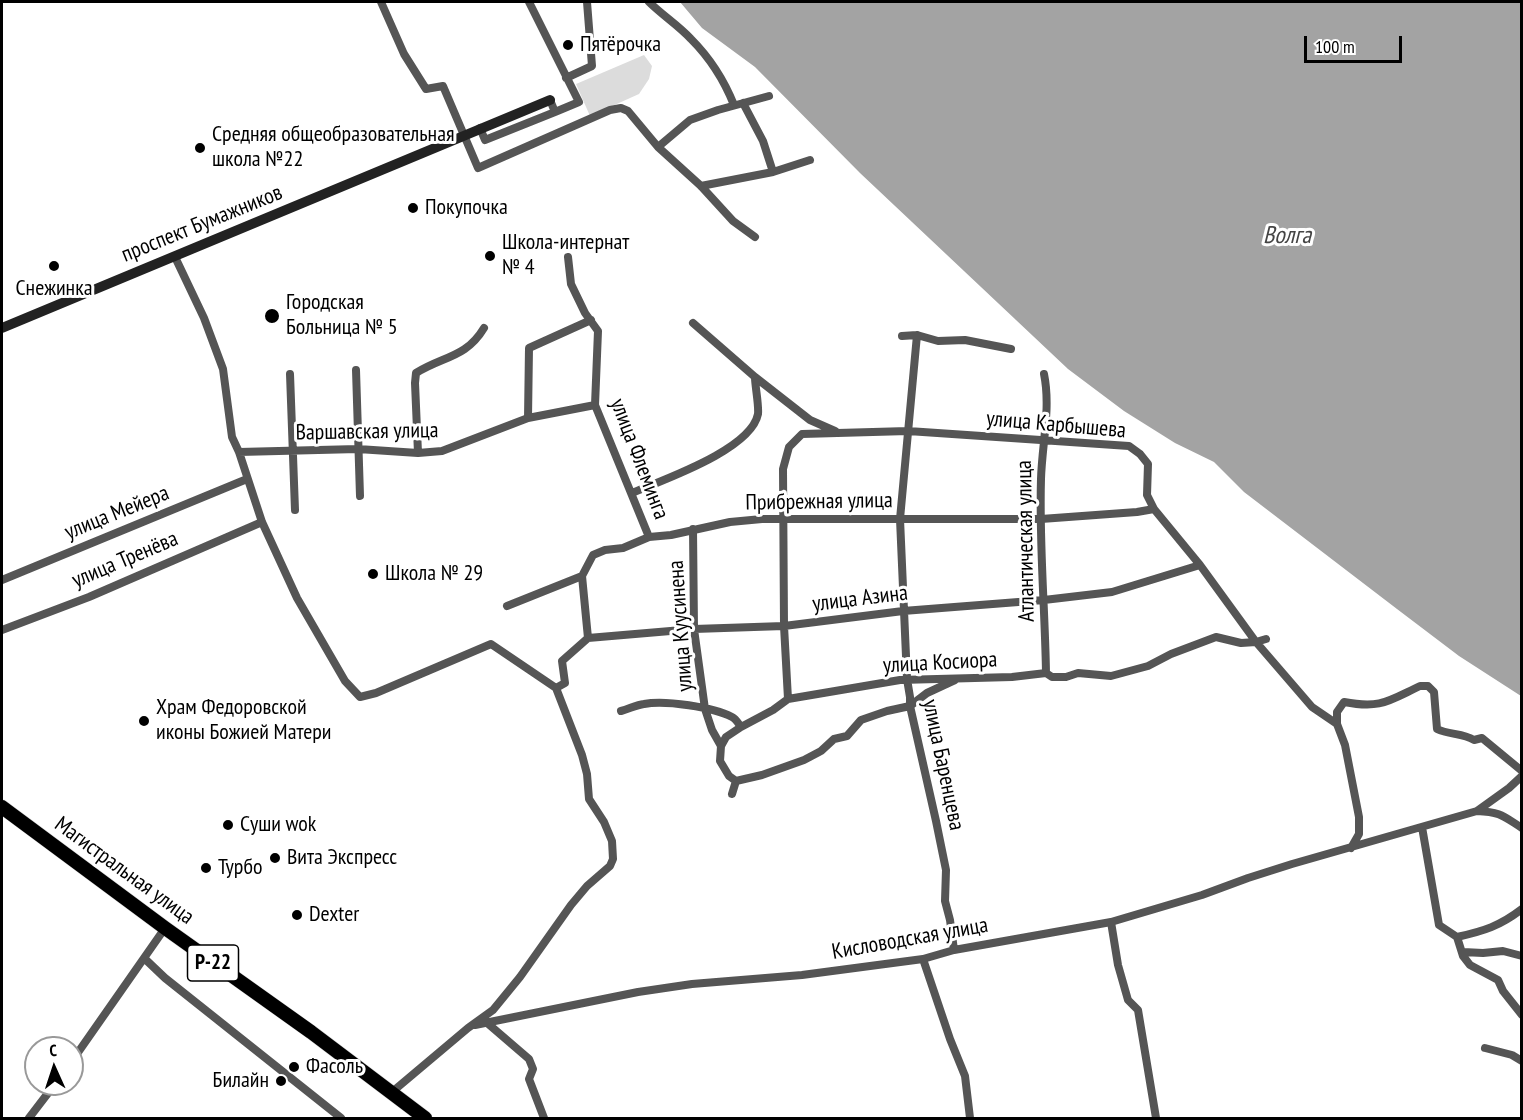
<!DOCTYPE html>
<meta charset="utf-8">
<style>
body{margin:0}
#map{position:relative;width:1523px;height:1120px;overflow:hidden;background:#fff;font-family:"PT Sans Narrow",sans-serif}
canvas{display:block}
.frame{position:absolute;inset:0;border:3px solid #000;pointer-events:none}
.north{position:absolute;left:24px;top:1036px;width:60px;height:60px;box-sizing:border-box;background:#fff;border:2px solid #999;border-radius:50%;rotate:357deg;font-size:16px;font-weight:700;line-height:24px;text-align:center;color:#000}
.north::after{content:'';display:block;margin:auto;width:21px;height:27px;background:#000;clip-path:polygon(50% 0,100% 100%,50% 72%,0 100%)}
.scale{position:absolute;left:1304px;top:36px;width:98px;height:27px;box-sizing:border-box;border:3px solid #000;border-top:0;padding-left:8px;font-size:18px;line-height:21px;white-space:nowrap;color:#000;-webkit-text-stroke:4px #fff;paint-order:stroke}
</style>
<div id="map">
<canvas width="1523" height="1120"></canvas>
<div class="frame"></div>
<div class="north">С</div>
<div class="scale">100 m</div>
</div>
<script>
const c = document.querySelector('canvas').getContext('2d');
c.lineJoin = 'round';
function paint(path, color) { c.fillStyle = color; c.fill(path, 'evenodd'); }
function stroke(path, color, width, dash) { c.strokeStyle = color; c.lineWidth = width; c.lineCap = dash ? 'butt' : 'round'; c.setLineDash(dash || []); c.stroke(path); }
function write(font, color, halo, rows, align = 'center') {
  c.font = font + ' "PT Sans Narrow",sans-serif'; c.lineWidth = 6; c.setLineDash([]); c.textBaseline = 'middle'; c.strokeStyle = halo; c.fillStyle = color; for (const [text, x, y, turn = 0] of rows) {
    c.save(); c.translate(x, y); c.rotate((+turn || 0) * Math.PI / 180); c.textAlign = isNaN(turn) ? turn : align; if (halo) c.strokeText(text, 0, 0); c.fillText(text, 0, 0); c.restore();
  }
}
paint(new Path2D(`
 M644 55 652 66 649 79 639 94 590 116 576 84Z`), '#dcdcdc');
paint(new Path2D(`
 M680 2H1521V696L1459 656 1397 609 1244 492 1214 462 1175 443 1124 411 1068 369 860 173 755 67 702 28Z`), '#a3a3a3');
const highway = new Path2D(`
 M2 807 165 928 311 1032 425 1118`);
stroke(highway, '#dbdbdb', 15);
stroke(new Path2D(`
 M381 2 404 54 426 89 443 86 478 168 610 110 621 108 628 111 658 147 690 120 718 110 769 96
 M529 2 579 102 555 112 550 100
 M649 2C662 15 678 25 691 39 710 58 724 80 734 105
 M566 78 592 66 587 2
 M743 103 763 141 773 172
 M480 128 485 140 555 112
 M658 147 701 186 733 221 755 237
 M701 186 773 172 810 160
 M175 257 204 318 223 369 232 437 239 452 262 522 297 598 345 681 360 697 376 693 491 644 556 688 582 755 587 774 589 799 604 822 612 841 613 859 610 866 587 886 571 905 520 977 493 1010 468 1028 392 1092
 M568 257 571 284 585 313 598 331 595 405 649 537
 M917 335 900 519 907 679 910 697V706L936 821 946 870 945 901 950 920 954 950
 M902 336 917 335 938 341 965 340 1011 349
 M356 370 360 496
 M290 374 295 510
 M1044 374C1051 408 1042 444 1041 479 1039 544 1045 608 1046 673
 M755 377 810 420 835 431
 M528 418 529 348 591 320
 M239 452 358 449 418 453 442 451 528 418 595 405
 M418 453 415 383 416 373C443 356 466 358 484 328
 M632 493C662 480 751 450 758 414 759 405 755 386 755 377L693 323
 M693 529 694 629 705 709 712 730 721 746 720 761 729 776 736 781
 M582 576 588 638
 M2 580 247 479
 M507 606 582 576 593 555 605 550 623 548 649 537 671 535 730 522 762 519H1041L1137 512 1154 509
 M2 630 89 597 262 522
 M556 688 565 683 562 661 588 638 694 629 784 626 903 611 1044 600 1112 592 1200 565
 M788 699 784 626 783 469 789 447 802 434 908 431 1129 446 1140 454 1148 464 1147 495 1154 509 1200 565 1256 642 1312 707 1337 724 1345 745 1359 817V834L1351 848
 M621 711C629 709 636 705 644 704 665 700 713 707 732 717 736 719 738 723 741 727L773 710 788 699 900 680 1012 677 1046 673 1052 677H1066L1078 673 1111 676 1148 666 1171 654 1216 637 1241 643 1256 642 1266 639
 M1337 724V712L1344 702C1381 709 1388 701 1420 686H1428L1434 692 1437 729C1449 735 1463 733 1474 740L1482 738 1522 771
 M721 746 726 737 741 727
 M732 794 736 781 762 775 804 760 821 751 834 739 847 736 861 720 887 711 910 706 927 693 955 680
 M1477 811C1501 812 1503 816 1522 828
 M1422 827 1439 925 1457 937 1463 956 1470 965 1498 980 1503 991 1522 1015
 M1111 922 1118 965 1128 1000 1138 1010 1156 1118
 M1457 937C1484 931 1500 926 1522 909
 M1463 952 1483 953 1503 951 1522 956
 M144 958 165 978 341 1118
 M923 959 950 1039 965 1076 970 1118
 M486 1022 529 1059 533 1069 529 1079 544 1118
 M475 1025 638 992 692 984 802 975 923 959 954 950 1111 922 1202 895 1248 878 1292 864 1477 811 1509 788 1522 776
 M1485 1048 1512 1055 1522 1061
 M72 1061 165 928
 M29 1118 55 1084`), '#555', 8);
stroke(new Path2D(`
 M2 328 550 100`), '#222', 10);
stroke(highway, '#000', 14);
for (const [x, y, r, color] of [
 [568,45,6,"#000"],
 [200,148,6,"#000"],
 [413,208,6,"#000"],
 [490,256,6,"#000"],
 [54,266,6,"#000"],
 [272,316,8,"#000"],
 [373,574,6,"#000"],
 [144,721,6,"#000"],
 [228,825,6,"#000"],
 [275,858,6,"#000"],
 [206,868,6,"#000"],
 [297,915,6,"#000"],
 [294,1067,6,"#000"],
 [281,1081,6,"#000"]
]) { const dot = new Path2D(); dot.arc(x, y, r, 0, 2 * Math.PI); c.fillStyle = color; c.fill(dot); stroke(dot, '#fff', 2); }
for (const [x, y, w] of [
 [213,963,51]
]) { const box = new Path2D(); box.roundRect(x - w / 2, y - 18, w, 36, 4.5); c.fillStyle = '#fff'; c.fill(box); stroke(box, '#000', 1.5); }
write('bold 21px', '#000', null, [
 ["Р-22",213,963]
]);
write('22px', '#000', '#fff', [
 ["Пятёрочка",580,45],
 ["Средняя общеобразовательная",212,135],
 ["школа №22",212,160],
 ["Покупочка",425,208],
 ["Школа-интернат",502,243],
 ["№ 4",502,268],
 ["Снежинка",54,289,"center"],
 ["Городская",286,303],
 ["Больница № 5",286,328],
 ["Школа № 29",385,574],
 ["Храм Федоровской",156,708],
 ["иконы Божией Матери",156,733],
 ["Суши wok",240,825],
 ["Вита Экспресс",287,858],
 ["Турбо",218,868],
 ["Dexter",309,915],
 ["Фасоль",306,1067],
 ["Билайн",269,1081,"right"]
], 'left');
write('22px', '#000', '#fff', [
 ["проспект Бумажников",202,224,-22],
 ["улица Карбышева",1056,425,5],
 ["Варшавская улица",367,432,-1],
 ["улица Флеминга",639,459,69],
 ["Прибрежная улица",819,502,-1],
 ["улица Мейера",117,513,-22],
 ["Атлантическая улица",1026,541,-91],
 ["улица Тренёва",125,560,-23],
 ["улица Азина",860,599,-7],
 ["улица Куусинена",681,626,-94],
 ["улица Косиора",940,663,-3],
 ["улица Баренцева",943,765,78],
 ["Магистральная улица",124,871,36],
 ["Кисловодская улица",910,939,-10]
]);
write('italic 24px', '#444', '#fff', [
 ["Волга",1287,236]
]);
</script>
